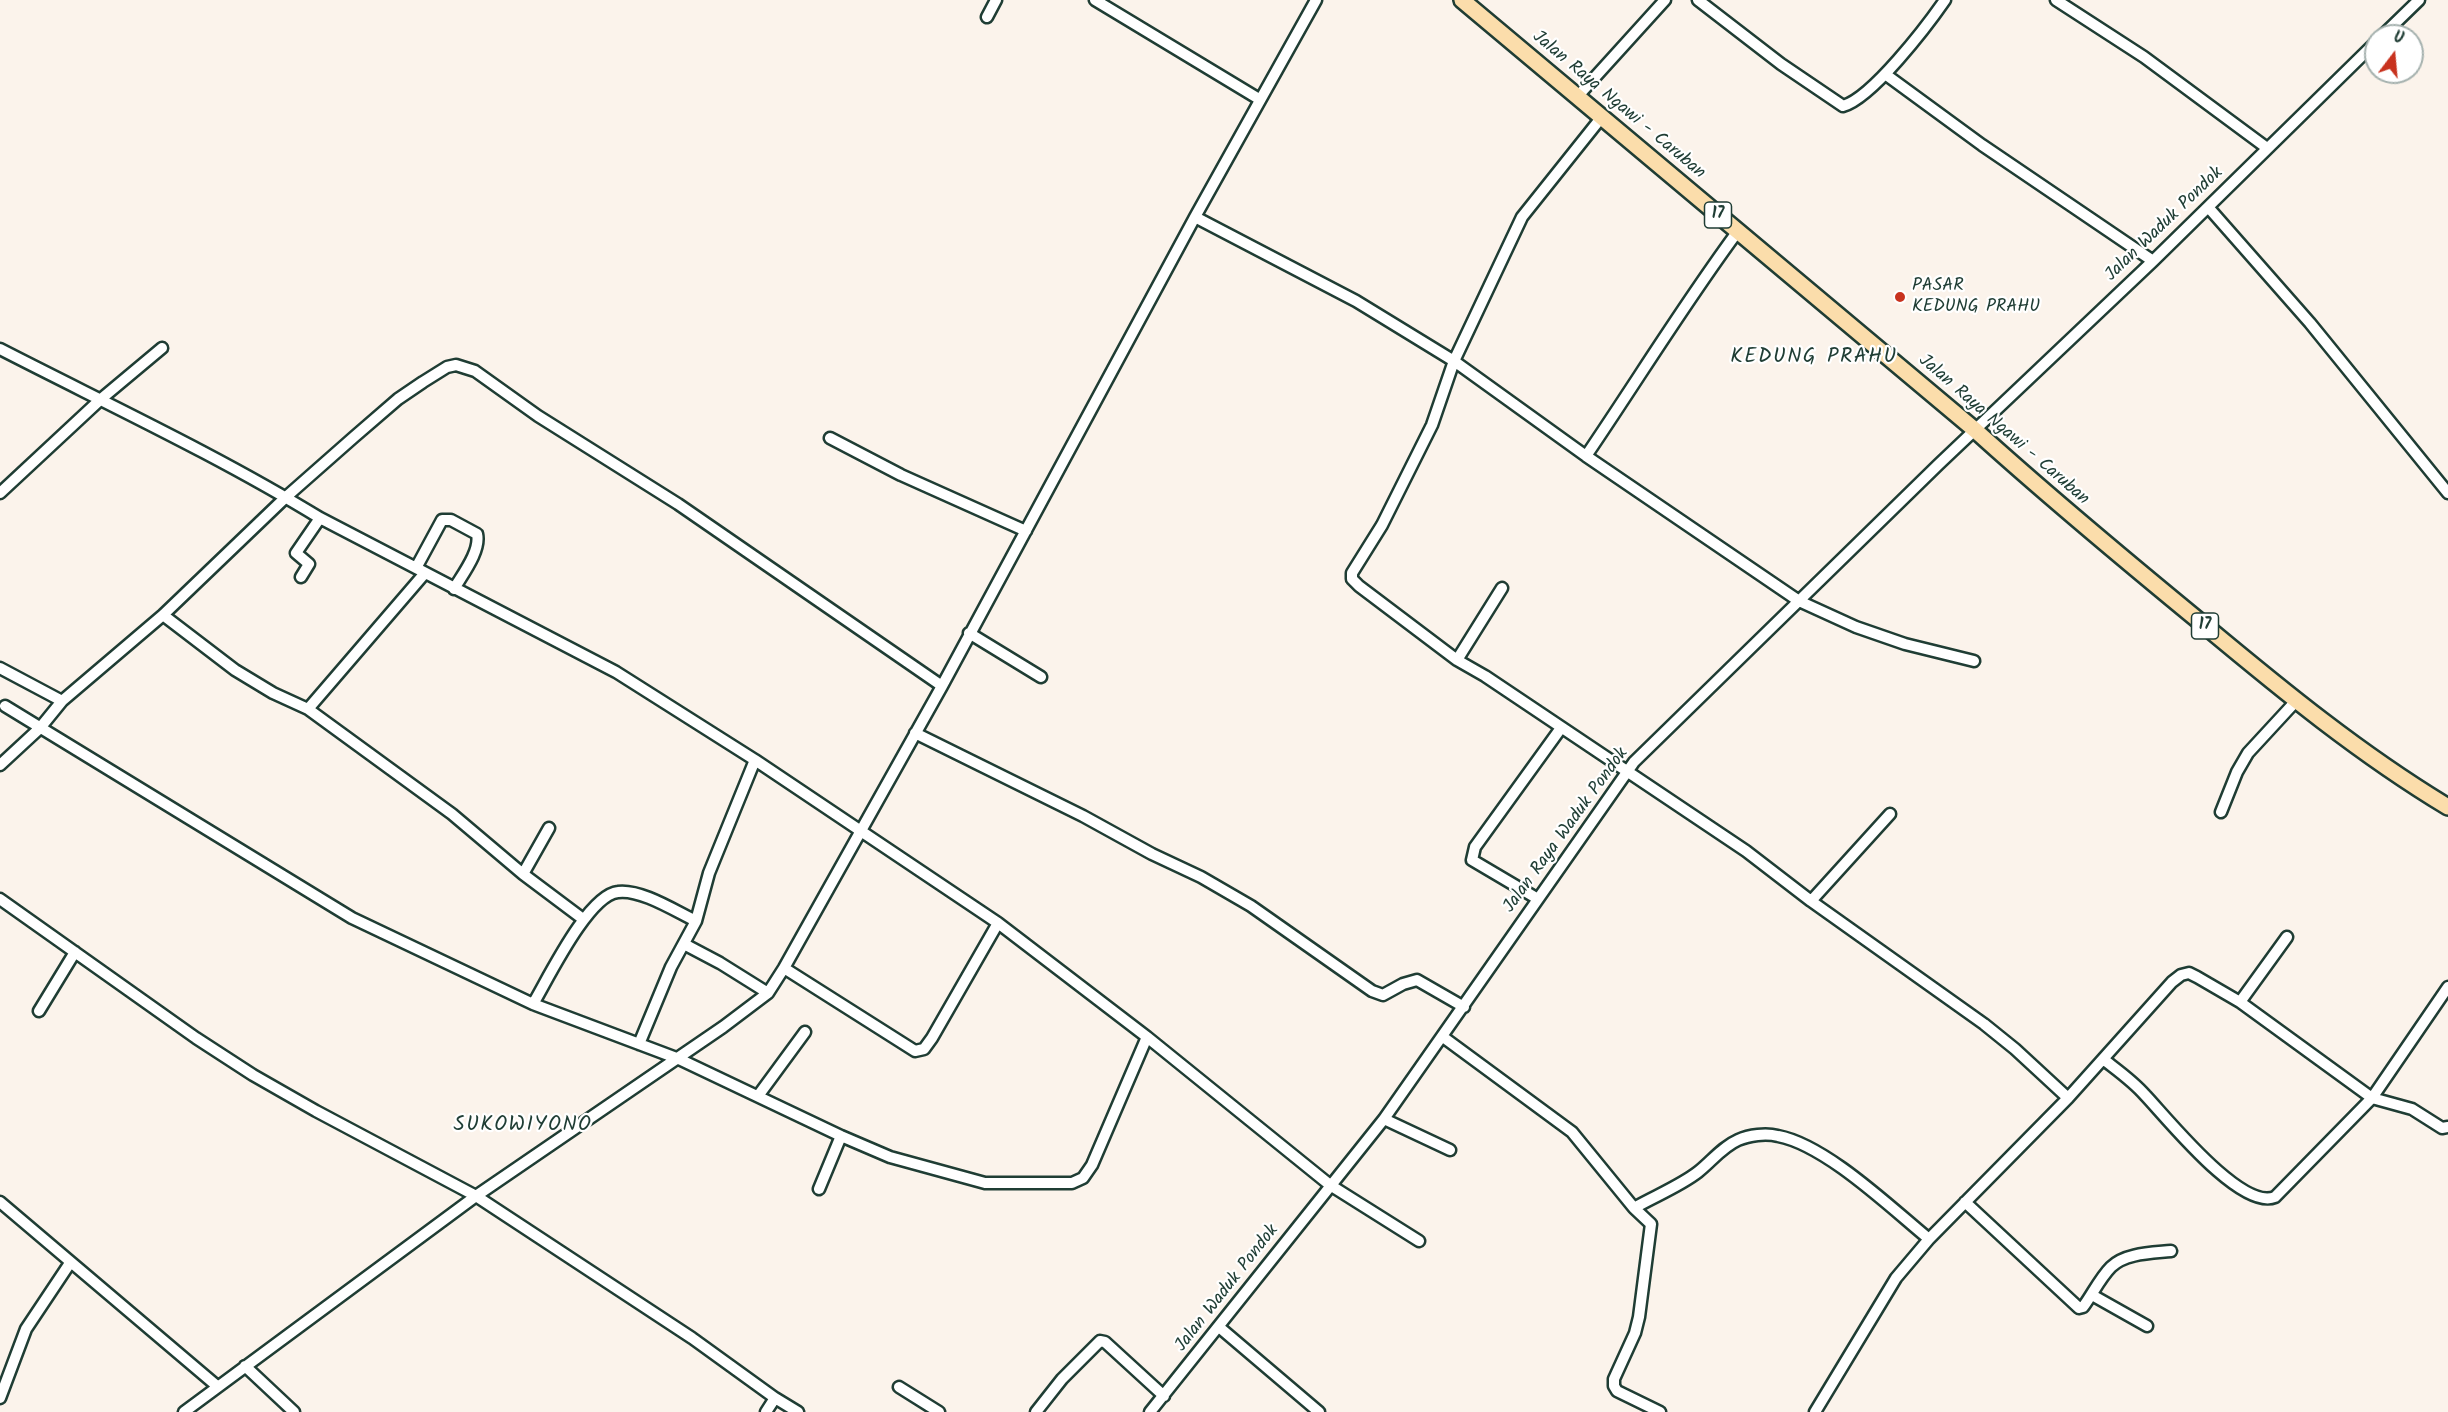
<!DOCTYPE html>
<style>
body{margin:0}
#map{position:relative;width:2448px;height:1412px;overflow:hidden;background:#fbf3eb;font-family:Kalam,sans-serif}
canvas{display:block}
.north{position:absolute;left:2364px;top:24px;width:60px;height:60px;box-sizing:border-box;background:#fff;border:2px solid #a5b1ae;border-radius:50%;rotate:16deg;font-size:16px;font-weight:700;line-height:24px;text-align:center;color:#1f3d34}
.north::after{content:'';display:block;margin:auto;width:21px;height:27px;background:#c8321e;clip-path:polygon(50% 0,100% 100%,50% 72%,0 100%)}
</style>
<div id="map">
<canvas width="2448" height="1412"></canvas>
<div class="north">U</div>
</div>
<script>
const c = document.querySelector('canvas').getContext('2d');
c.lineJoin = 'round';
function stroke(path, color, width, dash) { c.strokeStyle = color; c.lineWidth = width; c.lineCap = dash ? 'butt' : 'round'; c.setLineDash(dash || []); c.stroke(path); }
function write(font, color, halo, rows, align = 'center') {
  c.font = font + ' Kalam,sans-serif'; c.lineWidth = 4.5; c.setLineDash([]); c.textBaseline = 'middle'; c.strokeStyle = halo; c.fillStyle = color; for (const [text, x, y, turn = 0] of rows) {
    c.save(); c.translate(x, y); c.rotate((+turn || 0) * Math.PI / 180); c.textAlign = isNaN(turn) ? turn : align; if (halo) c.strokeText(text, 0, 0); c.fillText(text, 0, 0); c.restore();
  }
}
const minor = new Path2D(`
 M1095 0 1259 99
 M1698 0 1781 64 1843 106C1872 98 1927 26 1945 0
 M2056 0 2144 57 2267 148
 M987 17 996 0
 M2382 36 2419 0
 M1885 74 1982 145 2153 261
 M1577 97 1665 0
 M1601 118 1522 217 1454 361 1432 425 1382 525 1352 573V579L1359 586 1457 660 1485 676 1746 851 1811 901 1984 1024 2015 1049 2068 1098
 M2208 207 2310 323 2448 493
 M1195 217 1356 301 1454 361 1586 456 1799 601 1856 627 1905 644 1974 661
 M0 349C107 404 217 455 320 518L616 672 755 760 998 923 1147 1037 1330 1185 1419 1241
 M830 438 901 475 1026 531
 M1586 456C1637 381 1684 304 1738 231
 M0 493 101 399 162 348
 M416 568 442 520H451L477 534C481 551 462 575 454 589
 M301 577 309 564 296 553 320 518
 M163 615 235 670 273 693 308 709 452 814 523 874 583 919
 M969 633 1041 677
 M1457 660 1502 588
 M0 668 62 701
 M5 706 352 918 533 1004 679 1059 841 1136 890 1157 985 1183H1072L1083 1178 1092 1165 1147 1037
 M308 709 425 573
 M915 733 1083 816 1152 854 1201 877 1251 906 1372 991 1383 995 1403 984 1417 980 1464 1007
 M0 765 40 728 62 701 163 615 286 497 354 437 398 399 423 382 447 367 456 365 475 371 538 416 678 504 942 686
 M2221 812 2237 772 2248 753 2296 701
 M523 874 549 828
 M0 899 196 1038 253 1075 316 1111 476 1196 692 1338 775 1398 798 1412
 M1538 899 1472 860 1475 847 1561 728
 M1811 901 1890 814
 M684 944 720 963 768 993
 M784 968 915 1051 924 1049 932 1038 998 923
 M2240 1002 2287 937
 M533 1004C548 979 588 895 618 892 641 889 675 911 696 921
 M39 1011 75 952
 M1443 1037 1572 1132 1634 1208
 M639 1044 671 967 696 921 709 873 755 760
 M2103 1059C2117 1070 2133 1081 2145 1095 2167 1118 2241 1211 2275 1197L2372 1098 2412 1109 2442 1128 2448 1127
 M758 1096 805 1032
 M1384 1119 1450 1150
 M819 1189 841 1136
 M0 1202 217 1386
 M1965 1202 2079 1308 2083 1307C2092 1295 2100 1278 2111 1267 2125 1253 2152 1253 2171 1251
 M2092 1295 2147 1326
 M1219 1327 1319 1412
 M245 1366 294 1412
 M899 1387 939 1412
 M0 1398 26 1329 70 1263
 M184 1412 476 1196 723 1027 768 993 784 968 942 686 1195 217 1316 0
 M766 1412 775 1398
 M1036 1412 1062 1379 1100 1341 1105 1342 1164 1396
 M1150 1412 1384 1119 1634 762 1939 464 2153 261 2376 42
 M1660 1412 1617 1391 1614 1386V1379L1635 1333 1639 1317 1651 1224 1634 1208C1655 1196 1680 1186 1698 1172 1711 1162 1722 1147 1738 1140 1749 1135 1766 1133 1778 1136 1826 1145 1891 1208 1929 1239
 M1815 1412 1896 1278 1929 1239 2068 1098 2172 982 2181 975 2189 973 2197 977 2240 1002 2372 1098 2448 987`);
const highway = new Path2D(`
 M1462 0 1975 430C2049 497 2126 561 2204 625 2282 690 2360 754 2448 807`);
stroke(minor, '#1f3d34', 15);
stroke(highway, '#1f3d34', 20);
stroke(minor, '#fff', 10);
stroke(highway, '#fbddab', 15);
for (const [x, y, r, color] of [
 [1900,297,6,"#c8321e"]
]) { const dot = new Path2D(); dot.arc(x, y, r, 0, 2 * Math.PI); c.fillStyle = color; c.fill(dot); stroke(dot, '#fff', 2); }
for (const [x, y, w] of [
 [1718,215,27],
 [2205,626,27]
]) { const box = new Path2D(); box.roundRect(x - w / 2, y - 13, w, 26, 4.5); c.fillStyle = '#fff'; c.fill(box); stroke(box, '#1f3d34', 1.5); }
write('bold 16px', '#1f3d34', null, [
 ["17",1718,215],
 ["17",2205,626]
]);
write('18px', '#1f3d34', '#fff', [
 ["Jalan Raya Ngawi - Caruban",1618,106,40],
 ["Jalan Waduk Pondok",2165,225,-44],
 ["Jalan Raya Ngawi - Caruban",2003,431,41],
 ["Jalan Raya Waduk Pondok",1567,831,-54],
 ["Jalan Waduk Pondok",1228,1289,-52]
]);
write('18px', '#1f3d34', '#fff', [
 ["PASAR",1912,287],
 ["KEDUNG PRAHU",1912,308]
], 'left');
c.letterSpacing = '1.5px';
write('21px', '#1f3d34', '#fff', [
 ["KEDUNG PRAHU",1814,358],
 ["SUKOWIYONO",523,1126]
]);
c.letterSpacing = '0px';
</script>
